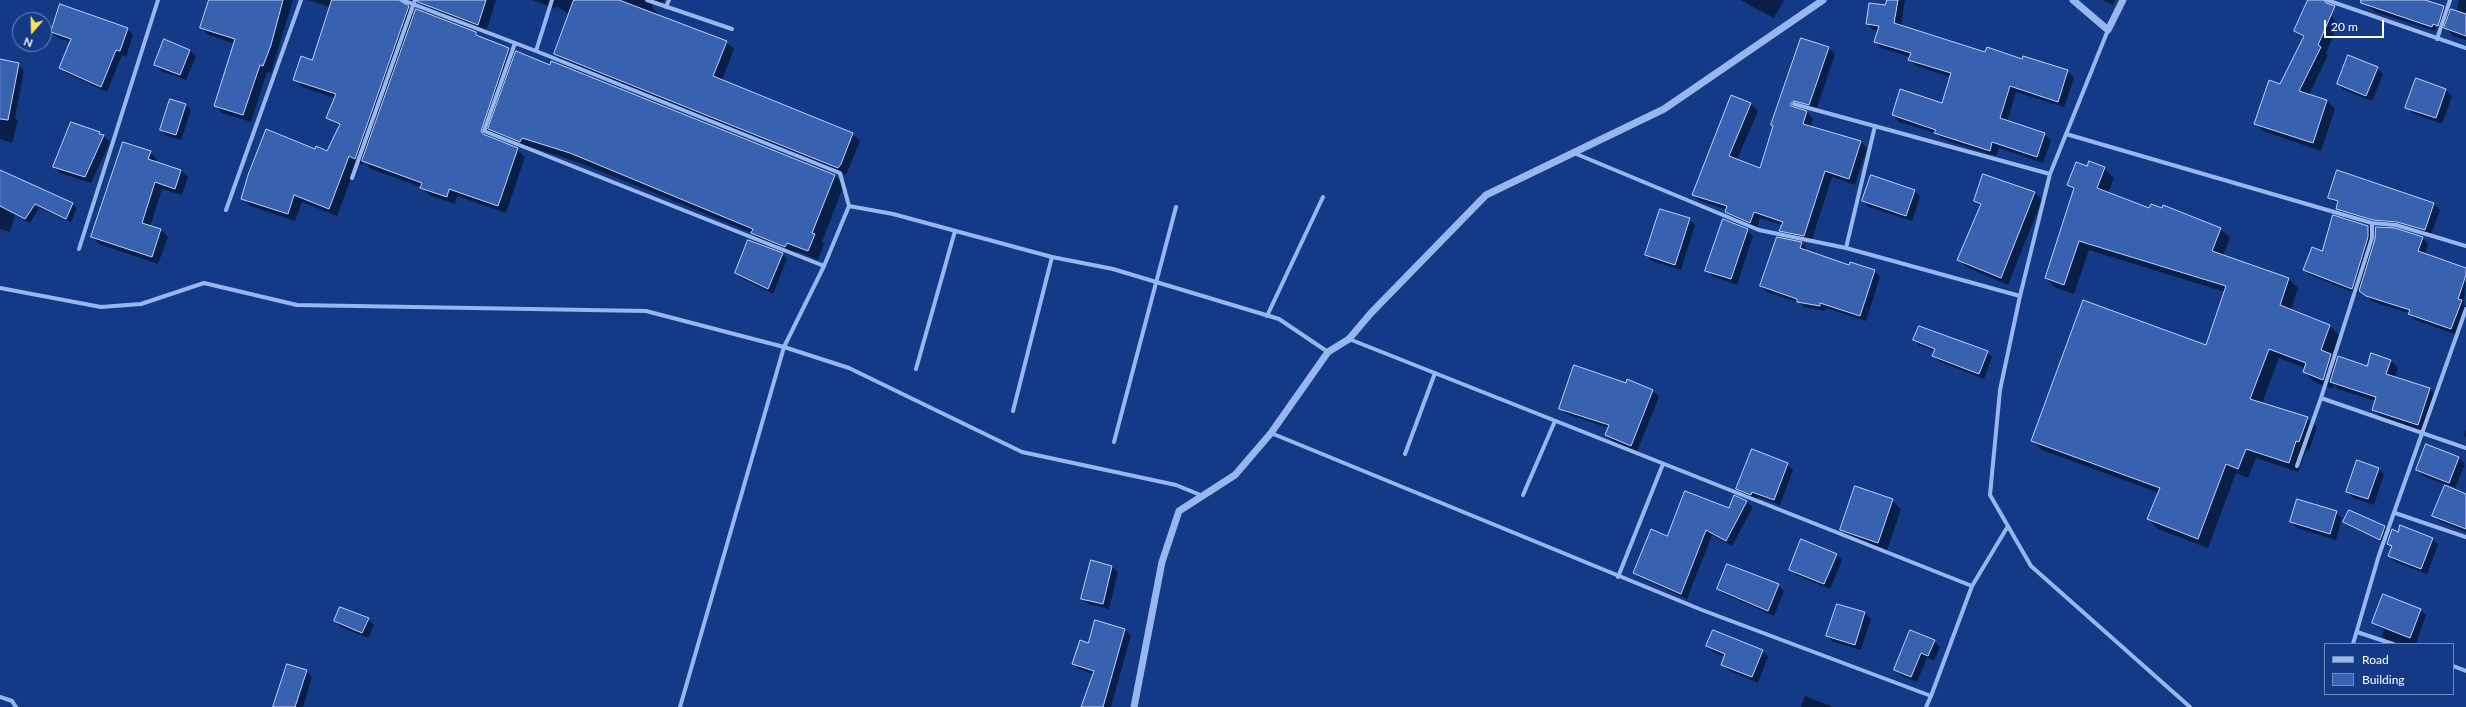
<!DOCTYPE html>
<style>
body{margin:0}
#map{position:relative;width:2466px;height:707px;overflow:hidden;background:#143a87;font-family:Lato,sans-serif}
canvas{display:block}
.legend{position:absolute;left:2324px;top:643px;width:130px;height:52px;box-sizing:border-box;background:#143a87;border:1px solid #7289b7;margin:0;padding:5px 7px;list-style:none;font-size:12px;color:#fff}
.legend li{display:flex;align-items:center;gap:8px;height:20px}
.legend b{width:20px;border:1px solid #7289b7}
.north{position:absolute;left:12px;top:12px;width:40px;height:40px;box-sizing:border-box;background:#143a87;border:1px solid #7289b7;border-radius:50%;rotate:200deg;font-size:11px;font-weight:700;line-height:16px;text-align:center;color:#fff}
.north::after{content:'';display:block;margin:auto;width:14px;height:18px;background:#ffe157;clip-path:polygon(50% 0,100% 100%,50% 72%,0 100%)}
.scale{position:absolute;left:2324px;top:20px;width:60px;height:18px;box-sizing:border-box;border:2px solid #fff;border-top:0;padding-left:5px;font-size:12px;line-height:14px;white-space:nowrap;color:#fff;-webkit-text-stroke:3px #143a87;paint-order:stroke}
</style>
<div id="map">
<canvas width="2466" height="707"></canvas>
<ul class="legend">
<li><b style="height:5px;background:#99b7ef"></b>Road</li>
<li><b style="height:11px;background:#3861b0"></b>Building</li>
</ul>
<div class="north">N</div>
<div class="scale">20 m</div>
</div>
<script>
const c = document.querySelector('canvas').getContext('2d');
c.lineJoin = 'round';
function paint(path, color) { c.fillStyle = color; c.fill(path, 'evenodd'); }
function stroke(path, color, width, dash) { c.strokeStyle = color; c.lineWidth = width; c.lineCap = dash ? 'butt' : 'round'; c.setLineDash(dash || []); c.stroke(path); }
paint(new Path2D(`
 M210 0H293L271 73 267 72 251 122 222 113 215 105 235 44 209 35 201 28Z
 M308 0H382L408 8 414 15 476 33 481 38 509 49 515 56 550 66 552 62 835 176 844 185 822 242 824 244 818 260 797 251 795 256 762 243 752 233 689 207 580 163 531 147 530 150 499 138 491 131 489 138 517 149 525 157 506 213 457 196 455 204 429 195 421 187 371 169 364 162 363 165 357 163 337 216 302 202 295 221 250 206 243 198 316 150 328 152 340 127 327 117 335 98 302 87 294 79 312 61 330 7Z
 M430 0H496L486 32 436 13 429 6Z
 M532 0H664L662 6 653 4 652 7 659 14V16L726 42 734 49 722 80 852 134 860 141 846 175 562 62 555 54 570 15 557 6 555 9Z
 M1740 0H1784L1774 18Z
 M1888 0H1905L1901 26 1986 53 2067 71 2074 78 2064 107 2016 92 2007 122 2044 134 2051 141 2043 163 1999 148 1996 156 1942 139 1936 133 1899 122 1893 115 1943 104 1951 77 1916 66 1910 60V57L1881 48 1875 41 1878 31 1873 30 1867 24 1886 6Z
 M2102 0H2115L2113 5Z
 M2371 0H2422L2444 7 2450 14 2456 11 2459 0H2466V40L2453 36 2445 27 2443 31 2438 30V32L2375 12 2369 6ZM2442 9H2444L2437 31H2435Z
 M2306 6 2331 16 2338 24 2326 53 2328 55 2309 95 2327 101 2335 109 2321 151 2263 131 2255 123 2281 85 2304 39 2295 31Z
 M127 29 133 35 126 57 122 55 107 92 66 73 60 68 70 42 58 38 52 32Z
 M1828 48 1835 54 1816 111 1800 107 1797 109 1807 112 1813 119 1810 128 1861 142 1867 148 1855 185 1832 177 1811 242 1787 237 1781 230 1782 225 1760 218 1757 228 1733 218 1727 210 1700 201 1693 195 1732 96 1751 104 1758 111 1737 160 1760 169 1774 127Z
 M190 50 196 56 186 80 161 71 155 65Z
 M0 60 18 64 24 70 15 118 18 121 12 143 0 139Z
 M2377 68 2383 74 2372 101 2344 90 2338 84Z
 M2416 79 2446 90 2452 96 2442 124 2412 113 2407 107Z
 M185 104 191 110 181 140 167 136 161 130Z
 M99 132 110 142 91 183 60 173 54 167 62 143Z
 M150 152 157 159 156 163 181 170 188 177 182 195 162 189 150 227 161 230 168 237 158 264 99 244 92 237Z
 M2088 167 2104 168 2114 178 2108 193 2150 209 2220 228 2230 238 2223 256 2288 278 2298 288 2291 311 2330 326 2340 336 2332 356 2337 361 2368 367 2391 361 2398 368 2395 378 2430 389 2437 397 2425 432 2380 417 2373 409 2375 401 2338 389 2334 385 2333 389 2314 382 2304 372 2305 368 2279 358 2262 403 2307 418 2317 427 2309 451 2306 450 2298 472 2256 458 2248 478 2236 473 2208 548 2158 529 2148 519 2159 493 2042 450 2032 441 2207 347 2225 292 2089 250 2074 294 2056 288 2046 278 2074 191 2068 185Z
 M0 171 73 204 77 208 71 222 39 208 30 223 15 215 10 232 0 229Z
 M2338 171 2434 204 2440 210 2431 235 2404 227 2379 225 2343 214 2337 208 2338 204 2329 198Z
 M1915 191 1920 197 1912 221 1869 207 1863 201Z
 M2035 192 2042 200 2008 285 1966 267 1959 260 1981 207 1975 201Z
 M1689 219 1695 225 1681 270 1652 261 1646 255Z
 M2368 227 2374 233V245L2423 238 2428 244 2425 255 2466 269 2464 304 2466 310 2457 335 2415 320 2409 313 2373 302 2359 290 2358 294 2310 275 2304 269 2322 252Z
 M1747 230 1753 236 1737 285 1712 276 1707 270Z
 M1802 243 1807 249V252L1849 266 1875 271 1880 277 1866 321 1826 308 1825 311 1804 307 1800 303 1767 292 1761 286Z
 M782 254 787 259 773 294 741 278 736 273Z
 M1914 340 1987 352 1992 357 1984 379 1938 361 1933 356 1935 351 1919 345Z
 M1628 381 1653 391 1659 397 1637 451 1612 441 1606 435 1609 428 1566 414 1560 408 1626 384Z
 M2466 430V438L2464 435Z
 M2426 446 2459 458 2465 464 2455 488 2423 476 2417 470Z
 M1787 464 1793 470 1780 505 1758 497 1757 500 1743 494 1737 488Z
 M2378 468 2384 474 2374 505 2353 498 2348 492Z
 M2466 495V532L2439 521 2434 515Z
 M1734 497 1747 502 1753 507 1732 546 1712 535 1687 599 1640 578 1634 573 1668 537 1729 509Z
 M1892 500 1901 509 1887 551 1850 539 1841 530Z
 M2349 511 2385 527 2388 530 2383 542 2347 525 2344 522Z
 M2336 512 2342 518 2336 540 2297 528 2291 522Z
 M2398 533 2433 539 2438 545 2427 574 2395 562 2389 556 2392 548 2388 543Z
 M1836 554 1842 560 1830 589 1796 575 1790 569Z
 M1091 562 1112 566 1118 572 1109 609 1088 604 1082 598Z
 M1778 585 1784 591 1774 616 1724 594 1718 589Z
 M2420 610 2426 615 2416 644 2388 642 2382 636 2384 630 2373 623Z
 M1865 613 1871 619 1861 650 1833 642 1828 636Z
 M368 619 374 625 368 638 341 627 335 621Z
 M1096 621 1125 630 1131 635 1111 707H1082L1093 674 1079 669 1073 664 1089 644Z
 M1934 641 1940 647 1934 661 1927 658 1917 682 1901 676 1895 670Z
 M1707 646 1762 651 1768 657 1758 683 1728 670 1722 665 1725 657 1713 652Z
 M306 671 312 677 303 707H275Z
 M1805 696 1833 707H1801Z`), '#0007');
const building = new Path2D(`
 M209 0H283L271 45 263 66 260 65 243 115 214 106 235 39 200 28Z
 M332 0H399L409 6 355 159 349 156 329 209 294 195 288 214 241 199 248 175 266 129 315 149 316 146 327 151 340 124 326 118 336 94 293 80 301 56 312 60Z
 M418 0H486L478 25 418 2Z
 M574 0H619L727 41 713 76 853 133 841 164 838 168 554 54Z
 M1887 0H1898L1894 23 1985 52 1987 47 2022 59 2023 56 2068 70 2058 102 2010 86 2000 118 2045 133 2037 157 1992 142 1990 151 1934 133 1936 130 1892 115 1900 89 1942 103 1951 73 1908 60 1911 53 1874 42 1879 26 1866 24 1869 3 1885 5Z
 M2308 0H2324L2326 3 2335 6 2318 45 2321 47 2299 91 2327 100 2313 143 2254 124 2269 80 2280 84 2304 36 2294 31Z
 M2361 0H2425L2444 6 2438 26 2433 24 2432 27 2361 3Z
 M60 4 128 28 120 51 116 50 101 87 59 68 71 39 51 32Z
 M416 9 476 32V35L509 48 481 131 483 134 518 148 498 206 449 189 447 197 420 188 422 183 362 161Z
 M2451 9 2466 14V36L2444 28Z
 M1801 38 1829 47 1809 105 1794 101 1791 103V106L1807 111 1803 124 1861 141 1849 179 1825 171 1804 236 1779 231 1783 222 1754 212 1750 223 1725 212 1727 206 1692 195 1731 95 1751 103 1729 156 1760 168 1773 126 1771 125Z
 M164 39 190 50 180 75 154 65Z
 M516 51 550 65 551 61 835 175 812 233 815 234 808 251 787 243 785 247 751 233 753 229 570 153 522 138 520 142 488 129Z
 M2348 55 2378 67 2366 96 2337 84Z
 M0 59 19 63 8 120 0 119Z
 M2416 78 2446 89 2436 118 2405 108Z
 M170 99 186 104 176 135 160 130Z
 M71 122 100 132 99 134 104 135 85 177 53 167Z
 M123 142 151 151 148 159 181 170 175 189 155 182 142 223 161 229 152 257 91 237Z
 M2089 161 2105 167 2097 188 2149 208 2151 204 2162 208 2163 205 2221 228 2212 251 2289 278 2280 305 2330 325 2321 350 2331 354 2323 380 2303 372 2306 363 2269 349 2250 399 2308 417 2299 442 2296 441 2289 463 2246 449 2238 469 2226 464 2198 539 2147 519 2160 488 2031 441 2083 300 2206 345 2226 286 2079 241 2064 285 2045 278 2074 188 2067 185 2076 162 2087 166Z
 M0 170 73 203 66 219 35 204 25 219 0 206Z
 M2337 170 2434 203 2425 230 2397 222 2373 220 2336 209 2338 201 2328 198Z
 M1983 174 2035 192 2001 278 1957 260 1981 204 1974 201Z
 M1871 175 1915 190 1906 216 1862 201Z
 M1660 209 1690 218 1675 265 1645 255Z
 M2333 215 2368 226V237L2352 289 2303 270 2312 247 2322 251Z
 M1723 219 1748 229 1731 279 1705 271Z
 M2376 227 2395 228 2423 237 2418 251 2466 268V275L2458 299 2462 300 2451 329 2408 314 2410 310 2366 296 2359 291 2375 239Z
 M1777 237 1802 242 1800 248 1849 265 1850 262 1875 270 1860 316 1820 303V306L1797 302V299L1760 286Z
 M748 240 783 253 768 289 735 273Z
 M1919 326 1988 351 1979 374 1932 356 1935 349 1913 340Z
 M2371 353 2391 360 2386 374 2430 388 2418 425 2372 410 2376 397 2330 382 2338 356 2367 366Z
 M1574 365 1626 383 1627 379 1653 390 1631 446 1605 435 1609 425 1559 409Z
 M2426 444 2459 457 2449 483 2416 470Z
 M1752 449 1788 463 1774 500 1752 492 1751 495 1736 489Z
 M2357 460 2379 468 2368 499 2346 492Z
 M2445 485 2466 494V529L2432 516Z
 M1855 486 1893 499 1878 543 1840 530Z
 M1685 491 1729 508 1734 495 1747 501 1726 541 1706 530 1681 594 1633 573 1651 529 1667 536Z
 M2297 499 2337 511 2330 534 2290 522Z
 M2349 510 2385 526 2380 540 2343 522Z
 M2400 525 2433 538 2421 569 2388 556 2392 546 2387 544 2392 529 2398 532Z
 M1801 539 1837 554 1824 584 1789 570Z
 M1091 560 1112 566 1103 604 1081 599Z
 M1727 564 1779 584 1768 611 1717 589Z
 M2383 594 2421 609 2410 638 2372 623Z
 M1837 604 1865 612 1855 645 1826 636Z
 M340 607 369 618 362 633 334 621Z
 M1095 620 1125 629 1103 707H1081L1094 671 1072 664 1080 640 1088 643Z
 M1713 630 1763 650 1752 677 1721 665 1725 654 1706 646Z
 M1910 630 1935 640 1928 656 1921 653 1911 677 1894 670Z
 M287 664 307 670 295 707H273Z`);
paint(building, '#3861b0');
stroke(building, '#bfd4fb', 1);
stroke(new Path2D(`
 M402 0 536 51 552 0
 M647 0 732 29
 M2327 0 2466 48
 M666 7 669 0
 M2108 30 2050 174 2020 296 2000 390 1990 495 2031 566 2190 707
 M2437 39 2450 0
 M515 43 484 131 824 266 849 206 840 173 536 51
 M1794 104 2050 174
 M2066 134 2372 223V238L2321 398 2466 448
 M1574 153 1759 230 1846 248 2020 296
 M352 178 415 0
 M849 206 893 214 1052 257 1113 269 1279 319 1328 352
 M226 210 301 0
 M2372 223 2396 225 2466 246
 M1846 248 1875 126
 M79 249 158 0
 M0 288 101 307 141 304 204 283 297 305 646 311 784 347 849 368 1022 452 1176 485 1203 496
 M1267 316 1323 197
 M1349 339 1972 586
 M916 369 955 231
 M1013 411 1052 257
 M1271 433 1702 610 1931 696 1926 707
 M1114 442 1176 207
 M1405 454 1435 373
 M2297 466 2321 398
 M1523 495 1555 421
 M2395 513 2466 537
 M1618 577 1663 464
 M2357 632 2393 644
 M2353 644 2379 555 2466 309
 M2453 666 2466 671
 M1931 696 1972 586 2008 526
 M0 697 12 701 16 707
 M680 707 784 347 824 266`), '#99b7ef', 4);
stroke(new Path2D(`
 M2073 0 2108 30 2123 0
 M1134 707 1162 562 1179 511 1235 475 1271 433 1328 352 1349 339 1371 313 1486 195 1664 109 1823 0`), '#99b7ef', 7);
</script>
